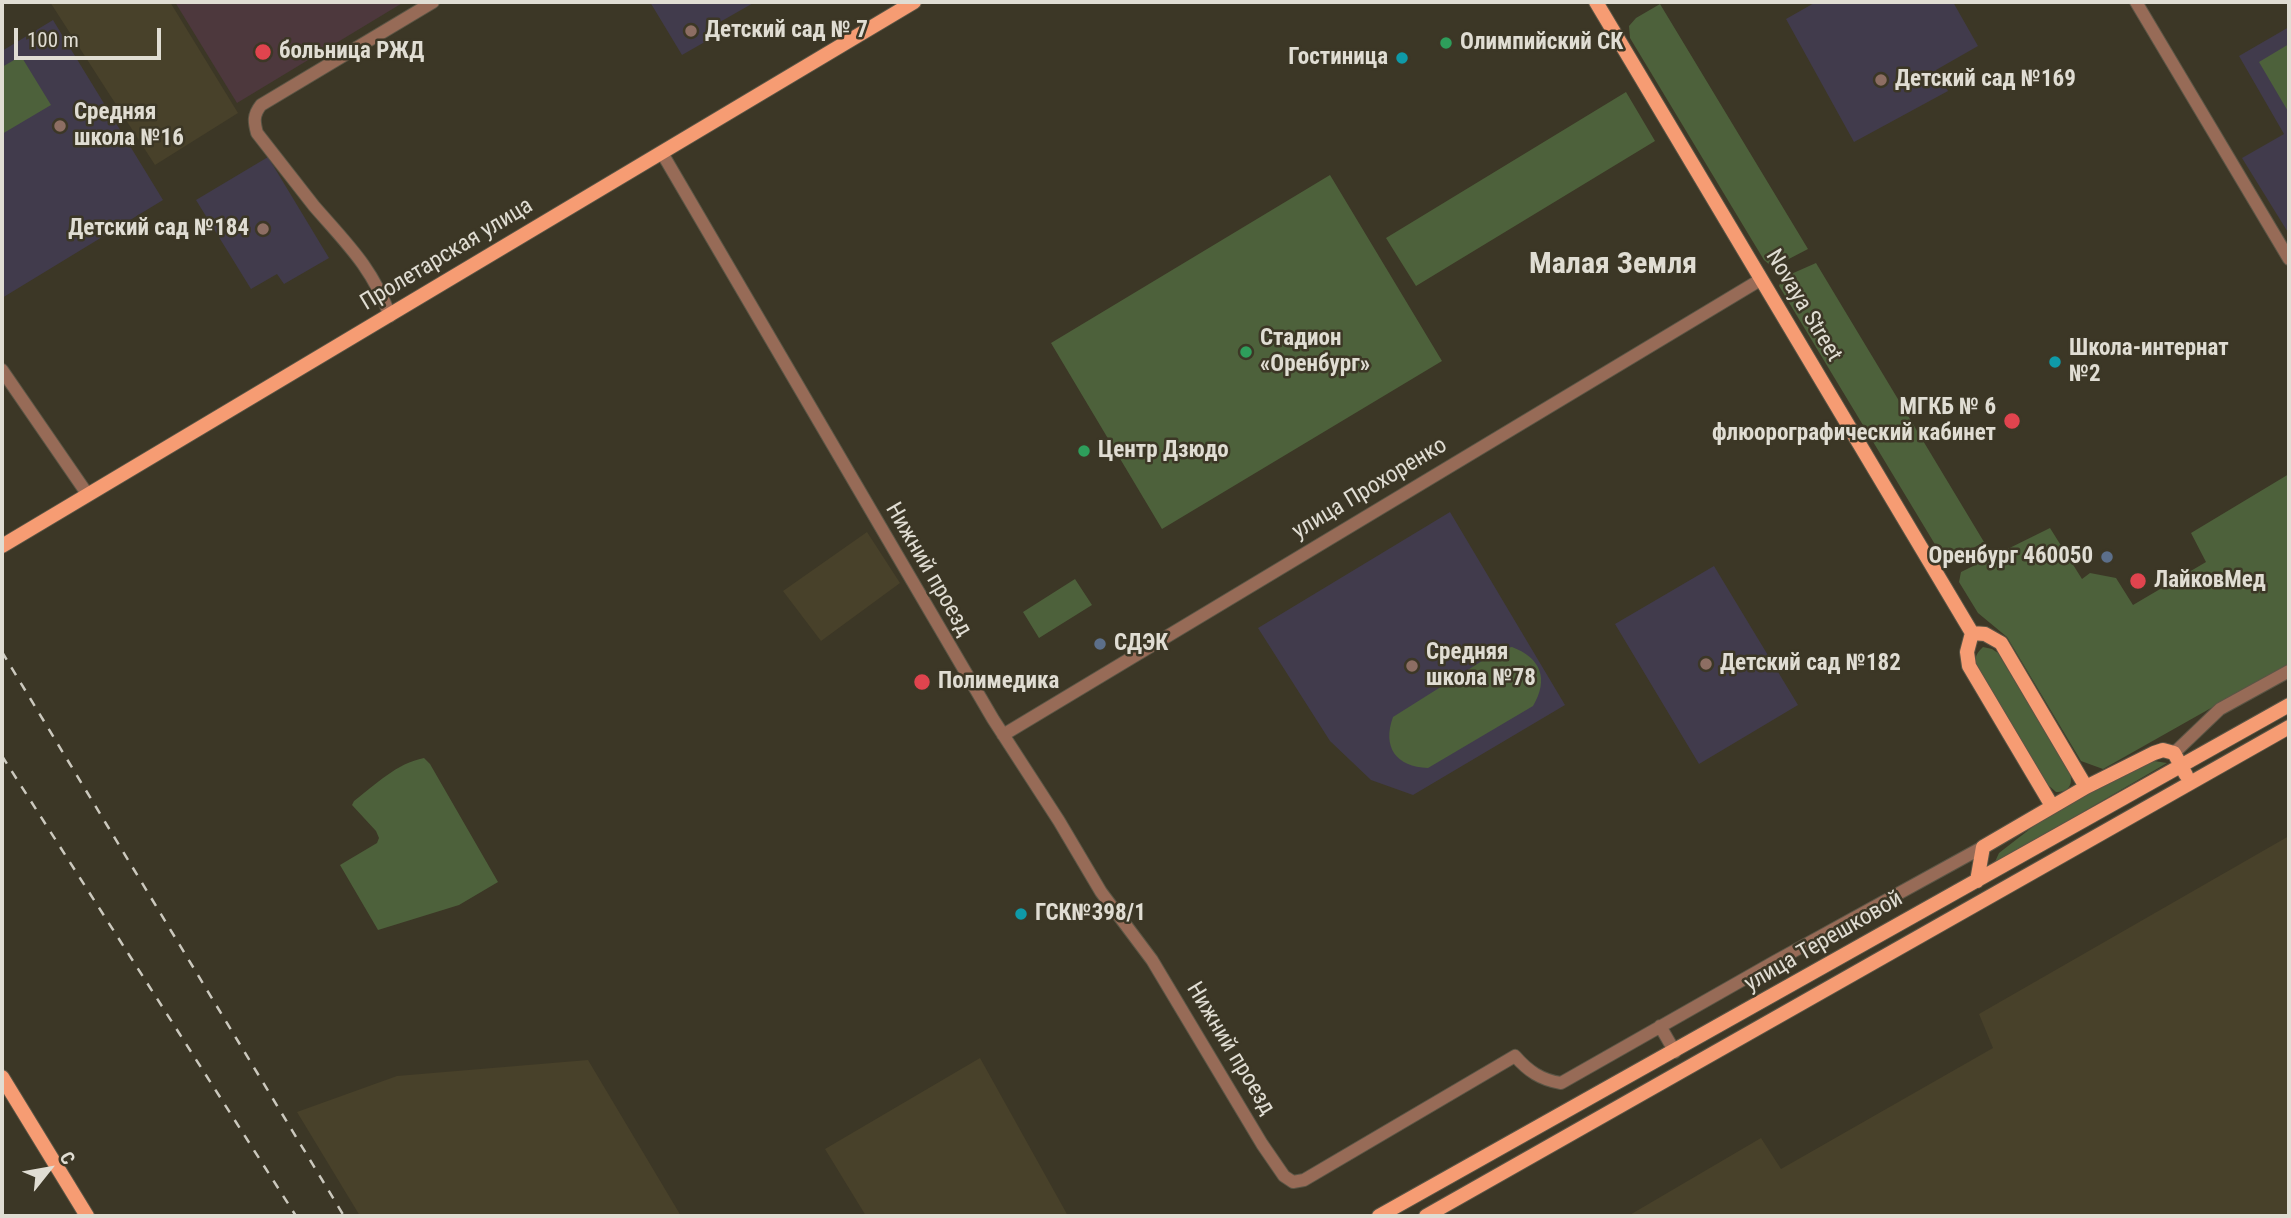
<!DOCTYPE html>
<meta charset="utf-8">
<style>
body{margin:0}
#map{position:relative;width:2291px;height:1218px;overflow:hidden;background:#3c3726;font-family:"Roboto Condensed",sans-serif}
canvas{display:block}
.frame{position:absolute;inset:0;border:4px solid #e0ddd3;pointer-events:none}
.north{position:absolute;left:14px;top:1134px;width:70px;height:70px;-webkit-text-stroke:5px #3c3726;paint-order:stroke;rotate:59deg;font-size:19px;font-weight:700;line-height:28px;text-align:center;color:#e0ddd3}
.north::after{content:'';display:block;margin:auto;width:24px;height:32px;background:#e0ddd3;clip-path:polygon(50% 0,100% 100%,50% 72%,0 100%)}
.scale{position:absolute;left:14px;top:28px;width:147px;height:32px;box-sizing:border-box;border:4px solid #e0ddd3;border-top:0;padding-left:9px;font-size:21px;line-height:24px;white-space:nowrap;color:#e0ddd3;-webkit-text-stroke:5px #3c3726;paint-order:stroke}
</style>
<div id="map">
<canvas width="2291" height="1218"></canvas>
<div class="frame"></div>
<div class="north">С</div>
<div class="scale">100 m</div>
</div>
<script>
const c = document.querySelector('canvas').getContext('2d');
c.lineJoin = 'round';
function paint(path, color) { c.fillStyle = color; c.fill(path, 'evenodd'); }
function stroke(path, color, width, dash) { c.strokeStyle = color; c.lineWidth = width; c.lineCap = dash ? 'butt' : 'round'; c.setLineDash(dash || []); c.stroke(path); }
function write(font, color, halo, rows, align = 'center') {
  c.font = font + ' "Roboto Condensed",sans-serif'; c.lineWidth = 5; c.setLineDash([]); c.textBaseline = 'middle'; c.strokeStyle = halo; c.fillStyle = color; for (const [text, x, y, turn = 0] of rows) {
    c.save(); c.translate(x, y); c.rotate((+turn || 0) * Math.PI / 180); c.textAlign = isNaN(turn) ? turn : align; if (halo) c.strokeText(text, 0, 0); c.fillText(text, 0, 0); c.restore();
  }
}
paint(new Path2D(`
 M50 2H170L238 113 155 165Z
 M867 532 900 583 821 641 783 591Z
 M2289 836V1216H1628L1761 1138 1781 1169 1993 1048 1979 1014Z
 M980 1058 1068 1216H866L825 1149Z
 M588 1060 681 1216H360L297 1112 397 1076Z`), '#48412a');
paint(new Path2D(`
 M650 2H755L713 26 717 35 682 55Z
 M1816 2H1953L1978 46 1936 70 1948 91 1854 142 1786 19Z
 M53 20 163 200 2 298V51Z
 M2289 27V234L2242 158 2284 134 2239 56Z
 M268 157 329 258 284 284 277 274 251 289 196 200Z
 M1450 512 1565 705 1413 795 1371 780 1330 741 1258 628Z
 M1714 566 1798 705 1699 764 1615 624Z`), '#413b4c');
paint(new Path2D(`
 M175 2H404L237 103Z`), '#4d383d');
paint(new Path2D(`
 M1660 4 1808 249 1783 262 1771 266 1764 260 1630 38 1629 26 1636 18Z
 M2289 44V113L2259 62Z
 M21 56 51 105 2 134V67Z
 M1626 92 1655 141 1416 286 1386 238Z
 M1330 175 1442 361 1162 529 1051 343Z
 M1816 263 1984 542C1969 550 1954 562 1939 551L1779 286 1782 278Z
 M2289 474V664L2103 769 2081 761 2007 637 1978 613 1959 582 1961 572 2050 528 2082 579 2090 573 2116 578 2133 605 2206 562 2191 533Z
 M1075 579 1092 605 1039 638 1023 612Z
 M1512 647C1541 658 1549 679 1533 706L1428 768C1396 767 1382 747 1393 717L1501 649Z
 M1983 647 1992 649 1998 653 2070 773C2073 785 2069 792 2056 792L2047 784 1978 671C1974 661 1974 655 1983 647Z
 M424 758 430 764 498 882 459 905 378 930 340 865 377 843 379 838 376 831 352 805 354 801C375 785 397 763 424 758Z
 M2154 761 2167 763 1994 864 1999 853 2057 808 2090 789Z`), '#4d613b');
const minor = new Path2D(`
 M2136 2 2289 259
 M662 153 993 719 1059 821 1101 892 1152 960 1262 1144 1284 1176 1293 1182 1304 1180 1515 1056C1528 1071 1541 1080 1561 1083L1774 962 1983 847
 M390 316C372 267 347 244 314 206 295 182 276 157 257 133 254 122 253 115 261 105L433 2
 M2 370 88 495
 M1003 735 1760 280
 M2174 753 2220 709 2289 671
 M1660 1026 1675 1052`);
const major = new Path2D(`
 M1596 2 1972 633 1967 652 1969 666 2052 806
 M2 546 914 2
 M1972 633 1985 634 2001 643 2086 787
 M1977 881 1983 847 2086 787 2154 753 2163 750 2174 753 2186 775
 M2 1077 87 1216
 M1379 1216 2289 705
 M1426 1216 2289 727`);
stroke(minor, '#5a5545', 14);
stroke(major, '#5a5545', 16);
stroke(minor, '#976b57', 12);
stroke(major, '#f69c73', 14);
stroke(new Path2D(`
 M2 652 344 1216
 M2 756 296 1216`), '#cbc8bd', 2.5, [9, 9]);
for (const [x, y, r, color] of [
 [691,31,7,"#8d6e63"],
 [1446,43,7,"#2e9e5b"],
 [263,52,9,"#e0444e"],
 [1402,58,7,"#0f9aa8"],
 [1881,80,7,"#8d6e63"],
 [60,126,7,"#8d6e63"],
 [263,229,7,"#8d6e63"],
 [1246,352,7,"#2e9e5b"],
 [2055,362,7,"#0f9aa8"],
 [2012,421,9,"#e0444e"],
 [1084,451,7,"#2e9e5b"],
 [2107,557,7,"#5c6f8a"],
 [2138,581,9,"#e0444e"],
 [1100,644,7,"#5c6f8a"],
 [1706,664,7,"#8d6e63"],
 [1412,666,7,"#8d6e63"],
 [922,682,9,"#e0444e"],
 [1021,914,7,"#0f9aa8"]
]) { const dot = new Path2D(); dot.arc(x, y, r, 0, 2 * Math.PI); c.fillStyle = color; c.fill(dot); stroke(dot, '#3c3726', 2.5); }
write('bold 23px', '#e0ddd3', '#3c3726', [
 ["Детский сад № 7",705,31],
 ["Олимпийский СК",1460,43],
 ["больница РЖД",279,52],
 ["Гостиница",1388,58,"right"],
 ["Детский сад №169",1895,80],
 ["Средняя",74,113],
 ["школа №16",74,139],
 ["Детский сад №184",249,229,"right"],
 ["Стадион",1260,339],
 ["«Оренбург»",1260,365],
 ["Школа-интернат",2069,349],
 ["№2",2069,375],
 ["МГКБ № 6",1996,408,"right"],
 ["флюорографический кабинет",1996,434,"right"],
 ["Центр Дзюдо",1098,451],
 ["Оренбург 460050",2093,557,"right"],
 ["ЛайковМед",2154,581],
 ["СДЭК",1114,644],
 ["Средняя",1426,653],
 ["школа №78",1426,679],
 ["Детский сад №182",1720,664],
 ["Полимедика",938,682],
 ["ГСК№398/1",1035,914]
], 'left');
write('23px', '#e0ddd3', '#3c3726', [
 ["Пролетарская улица",447,255,-31],
 ["Novaya Street",1803,306,59],
 ["улица Прохоренко",1370,489,-31],
 ["Нижний проезд",928,570,60],
 ["улица Терешковой",1824,942,-30],
 ["Нижний проезд",1230,1049,59]
]);
write('bold 30px', '#e0ddd3', '#3c3726', [
 ["Малая Земля",1613,265]
]);
</script>
